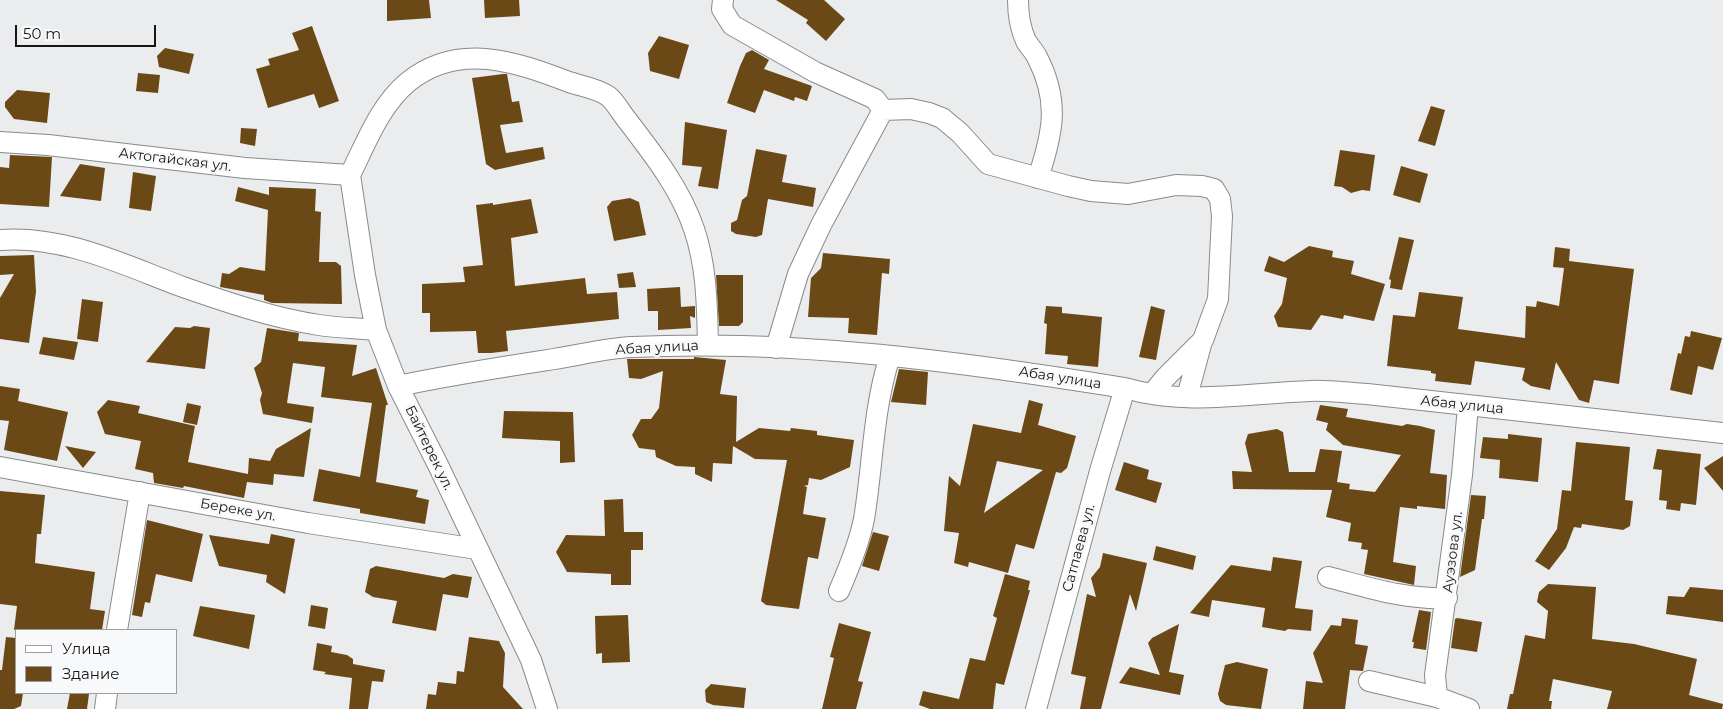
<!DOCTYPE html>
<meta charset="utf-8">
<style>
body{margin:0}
#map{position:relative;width:1723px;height:709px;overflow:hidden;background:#ebeced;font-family:Montserrat,sans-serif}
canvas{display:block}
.legend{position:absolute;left:15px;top:629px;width:162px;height:65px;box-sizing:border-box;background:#f8f9fb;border:1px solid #9e9ea0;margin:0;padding:6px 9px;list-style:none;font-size:15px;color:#161617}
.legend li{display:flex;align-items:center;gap:10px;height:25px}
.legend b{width:25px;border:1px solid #9e9ea0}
.scale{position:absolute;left:15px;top:25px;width:141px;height:22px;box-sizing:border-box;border:2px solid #161617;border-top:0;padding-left:6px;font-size:15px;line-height:18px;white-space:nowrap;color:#161617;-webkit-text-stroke:4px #f8f9fb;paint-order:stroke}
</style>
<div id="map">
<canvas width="1723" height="709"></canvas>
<ul class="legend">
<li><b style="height:6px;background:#fff"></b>Улица</li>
<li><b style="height:14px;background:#6b4917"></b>Здание</li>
</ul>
<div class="scale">50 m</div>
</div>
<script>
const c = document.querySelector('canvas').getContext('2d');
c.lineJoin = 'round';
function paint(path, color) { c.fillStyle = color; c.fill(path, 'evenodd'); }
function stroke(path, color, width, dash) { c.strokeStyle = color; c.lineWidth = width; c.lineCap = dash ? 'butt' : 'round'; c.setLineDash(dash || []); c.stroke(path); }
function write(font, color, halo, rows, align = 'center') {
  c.font = font + ' Montserrat,sans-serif'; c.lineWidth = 5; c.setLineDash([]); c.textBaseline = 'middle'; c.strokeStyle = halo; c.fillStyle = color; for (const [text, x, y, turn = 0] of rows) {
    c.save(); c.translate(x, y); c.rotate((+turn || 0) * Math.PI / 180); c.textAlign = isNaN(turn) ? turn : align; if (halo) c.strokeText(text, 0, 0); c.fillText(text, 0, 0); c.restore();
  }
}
paint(new Path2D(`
 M387 0H429L431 18 387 21Z
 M484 0H519L520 16 485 18Z
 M776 0H824L845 19 826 41 806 23 808 20Z
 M312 26 339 101 319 108 314 94 268 108 256 69 270 65 268 59 299 50 292 33Z
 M659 36 689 45 679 79 650 71 648 53Z
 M165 48 194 54 189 74 159 67 157 56Z
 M752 50 769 60 764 69 812 86 807 101 795 97 794 101 764 90 755 113 727 103 740 66 746 53Z
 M138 73 160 75 158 93 136 91Z
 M503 74H507L512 102 519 101 523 122 500 125 506 153 543 147 545 159 495 170 486 164 472 78Z
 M17 90 50 93 47 123 14 119 5 107V102Z
 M1431 106 1445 110 1435 146 1418 141Z
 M685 122 727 130 718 189 698 186 702 167 682 165Z
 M241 128 257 129 255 146 240 143Z
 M756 149 787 155 782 182 816 188 813 207 768 199 762 235 756 237 736 234 731 231V223L737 220 742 200 747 196Z
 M1340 150 1375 155 1370 191 1362 190 1351 193 1342 187 1334 186Z
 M10 155 52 157 49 207 0 204V167L9 168Z
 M80 164 105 168 101 201 60 196Z
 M1401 166 1428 174 1420 203 1393 195Z
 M133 172 156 176 151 211 129 208Z
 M238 187 269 195V187L316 189 315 211 321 212 319 262H336L341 266 342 304 272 303 264 300V295L220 287 222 273 229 274 240 267 265 271 268 210 235 201Z
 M630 198 639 202 646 235 614 241 607 207 612 201Z
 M531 199 538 233 511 238 515 286 585 278 587 294 617 292 619 319 506 331 508 351 491 353H478L476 331 430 332V313H422V284L465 282 463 267 483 265 476 205 493 203V205Z
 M1399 237 1414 240 1402 290 1390 288 1391 280 1389 279Z
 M1309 246 1333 251 1332 257 1354 261 1351 274 1385 284 1374 321 1344 315 1343 319 1321 315 1311 330 1278 327 1274 316 1282 304 1287 278 1264 271 1269 256 1284 262Z
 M1555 247 1570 249 1569 261 1634 269 1619 384 1594 380 1589 403 1579 400 1556 362 1550 390 1531 386 1522 380 1525 368 1475 361 1471 385 1435 381 1436 374 1431 373V371L1387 366 1393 315 1415 317 1419 292 1463 297 1458 329 1525 338 1526 306 1536 307 1537 301 1559 306 1564 268 1553 267Z
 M823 253 890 259 889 274 882 273 877 335 848 333 849 318 808 317 811 278 821 268Z
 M34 255 36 292 29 343 0 339V298L14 274 0 275V256Z
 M633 272 636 287 619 288 617 274Z
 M716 275H743V322L739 326H719Z
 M680 287 681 307 695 306V318L690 316 691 328 658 330V311H648L647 289Z
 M82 299 103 302 98 342 77 339Z
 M1046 306 1062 307V313L1102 317 1098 367 1067 364 1068 356 1045 354 1047 324 1044 323Z
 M1151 306 1165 310 1156 360 1139 357Z
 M194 326 210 328 205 369 146 362 175 327 190 328Z
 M267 328 299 333 298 341 357 345 352 376 376 368 388 405H386L376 482 418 490 416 497 429 500 425 524 360 513V509L313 501 319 469 360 477 372 403 321 397 325 367 293 363 287 403 314 407 312 423 263 414 260 400 262 393 254 368 261 362Z
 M1691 331 1722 338 1713 370 1698 366 1692 395 1670 390 1678 353 1681 354 1685 336 1690 337Z
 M43 337 78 342 74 360 39 354Z
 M694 357 726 360 720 394 737 396 736 442 759 428 790 431 791 428 817 431V435L854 440 850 467 821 480 809 478 808 485 804 486 807 487 803 514 826 518 818 559 808 557 799 609 766 605 761 601 787 460 755 459 733 446 732 464 713 463 712 482 695 474V467L676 466 656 457 655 450 639 448 632 435 641 419H651L659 408 663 371 641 379 629 378 627 359H694Z
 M899 369 928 372 926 405 891 402Z
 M0 386 20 389 18 401 68 412 57 461 4 450 9 421 0 420Z
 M108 400 140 406 138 413 195 426 188 462 248 474 249 458 270 461 276 449 311 428 304 477 274 474 273 485 247 482 244 498 184 486 183 488 154 483 153 473 135 469 141 441 105 434 97 412Z
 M1029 400 1043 404 1038 425 1076 436 1067 468 1061 473 1056 472 1034 549 1016 544 1008 573 969 562 968 567 954 563 959 533 944 531 949 476 960 486 973 424 1021 433ZM997 461 1043 470 984 513Z
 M187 403 201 406 197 425 183 422Z
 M1320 405 1348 409 1346 417 1402 426 1407 424 1420 426 1435 430 1430 473 1447 475 1445 509 1417 506V509L1400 507 1393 562 1416 566 1414 585 1364 574 1368 550 1361 549 1362 543 1348 541 1351 523 1326 517 1332 490 1233 489 1232 471 1252 472 1245 443 1248 434 1277 429 1283 432 1289 472H1315L1320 449 1342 451 1337 482 1350 484 1349 489 1375 492 1401 455 1343 445 1326 430 1328 423 1316 420Z
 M504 411 573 412 575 462 560 463V441L502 438Z
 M1508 434 1542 438 1538 482 1499 478 1500 460 1480 458 1483 437 1508 439Z
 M1576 442 1630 447 1625 500 1633 501 1630 526 1623 530 1582 524 1581 528 1574 527 1566 548 1549 570 1535 561 1557 529 1562 490 1571 491Z
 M65 446 96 452 83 468Z
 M1657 449 1701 454 1696 505 1681 503 1680 511 1666 509 1667 501 1659 500 1662 470 1653 469Z
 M1723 456V491L1704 468Z
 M1124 462 1149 470 1147 479 1162 483 1156 503 1115 490Z
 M0 491 45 495 41 534H37L35 563 95 572 90 609 105 611 102 630H14L17 606 0 604Z
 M1471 495 1486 496 1484 519H1482L1475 570 1460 577Z
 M623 499 624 532H643V550H631V585H611V574L567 572 556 552 566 535 605 536 604 500Z
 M147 520 203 534 192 582 156 574 150 603 145 602 142 617 132 615Z
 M873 532 889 536 879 571 862 566Z
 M271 534 295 539 285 594 266 582 267 575 219 566 209 535 269 544Z
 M1156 546 1196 556 1193 570 1153 560Z
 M1103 553 1147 563 1136 611 1130 594 1101 709H1080L1086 677 1071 674 1087 594 1096 597 1091 578 1100 567Z
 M1273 557 1302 561 1295 608 1313 610 1311 631 1288 629 1285 631 1262 627 1265 608 1212 600 1209 617 1190 613 1231 565 1271 571Z
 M376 566 444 578 453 574 472 577 468 598 443 594 436 631 392 623 397 601 373 597 365 592 370 569Z
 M1005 574 1030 581 1028 590H1030L1004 685 996 683 993 709H930L919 705 923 691 959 699 970 658 985 661 997 618 993 616Z
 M1548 584 1596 587 1592 639 1634 644 1697 659 1689 695 1723 704 1722 709H1607L1612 691 1553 679 1549 701H1552L1551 709H1507L1510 694H1513L1525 635 1545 639 1548 611 1537 602 1539 592Z
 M1690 587 1723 590V622L1666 614 1668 596 1684 597Z
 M311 605 328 608 325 629 308 626Z
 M200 606 255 615 249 649 193 636Z
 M1419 610 1431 612 1426 650 1413 648 1414 642H1412Z
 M628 615 630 662 602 663V653L596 654 595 616Z
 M1342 618 1358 620 1355 644 1368 646 1363 671 1350 670 1345 709H1303L1306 681 1323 683 1313 653 1331 625 1341 626Z
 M1457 618 1482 622 1477 652 1451 648 1455 619Z
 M839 623 871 632 858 681 863 682 856 709H822L834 658 830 657Z
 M1179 624 1169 672 1184 675 1180 695 1119 683 1130 667 1160 675 1148 643 1152 638Z
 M6 637 16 638V693H23L21 706 14 709H0V670H2Z
 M469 637 499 641 505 653 503 687 523 709H426L428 694 436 695 438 682 456 684 457 671 464 672Z
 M317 643 332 646 331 652 347 655 353 659V664L385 670 383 682 372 681 368 709H349L352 678 324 674 326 672 313 670Z
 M1237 662 1268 669 1261 709 1226 705 1220 701 1218 694 1225 665Z
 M711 684 746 688 744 708 713 705 706 702 705 690Z
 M70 693 89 694 87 709H67Z`), '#6b4917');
const minor = new Path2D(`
 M723 0 722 9 732 25 815 72 875 99 883 110
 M1018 0C1018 14 1020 28 1026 41 1029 46 1034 51 1037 57 1060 101 1053 133 1038 178
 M883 110 911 109 929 113 942 118 960 133 988 164 1068 186 1091 191 1128 194 1176 185 1202 186 1214 189 1220 199 1222 216 1218 299 1203 340 1165 378 1152 394
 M0 142 48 145 245 168 350 175
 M350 175C366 143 380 105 408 82 459 41 516 62 569 82 581 86 599 89 608 96 615 101 621 113 627 120 653 154 680 188 694 229 707 267 707 306 708 345
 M350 175 365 275 376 330 398 386 439 467 531 660 547 709
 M0 240C64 235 124 265 183 287 226 302 273 318 319 325 338 328 357 328 376 330
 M776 348 798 274 821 225 883 110
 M398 386C449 375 502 367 554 359 580 355 606 348 632 347 797 339 963 362 1125 388 1185 406 1249 393 1310 391 1328 390 1348 393 1367 394L1723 433
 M1187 397 1202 341
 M0 467 308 523 477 549
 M1328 577C1367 587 1406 600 1447 598
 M839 591C849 568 859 544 864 519 873 465 873 408 890 356
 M117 630 140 492
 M1369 681 1437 697 1469 709
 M1437 697 1435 675 1462 475 1468 406
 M105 709 107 693
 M1036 709 1100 471 1125 388`);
stroke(minor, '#898a8b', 22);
stroke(minor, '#fff', 20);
write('14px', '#161617', '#f8f9fb', [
 ["Актогайская ул.",175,160,7],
 ["Абая улица",657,348,-3],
 ["Абая улица",1060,378,9],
 ["Абая улица",1462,405,6],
 ["Байтерек ул.",429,448,64],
 ["Береке ул.",238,510,10],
 ["Сатпаева ул.",1079,548,-75],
 ["Ауэзова ул.",1453,552,-83]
]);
</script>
